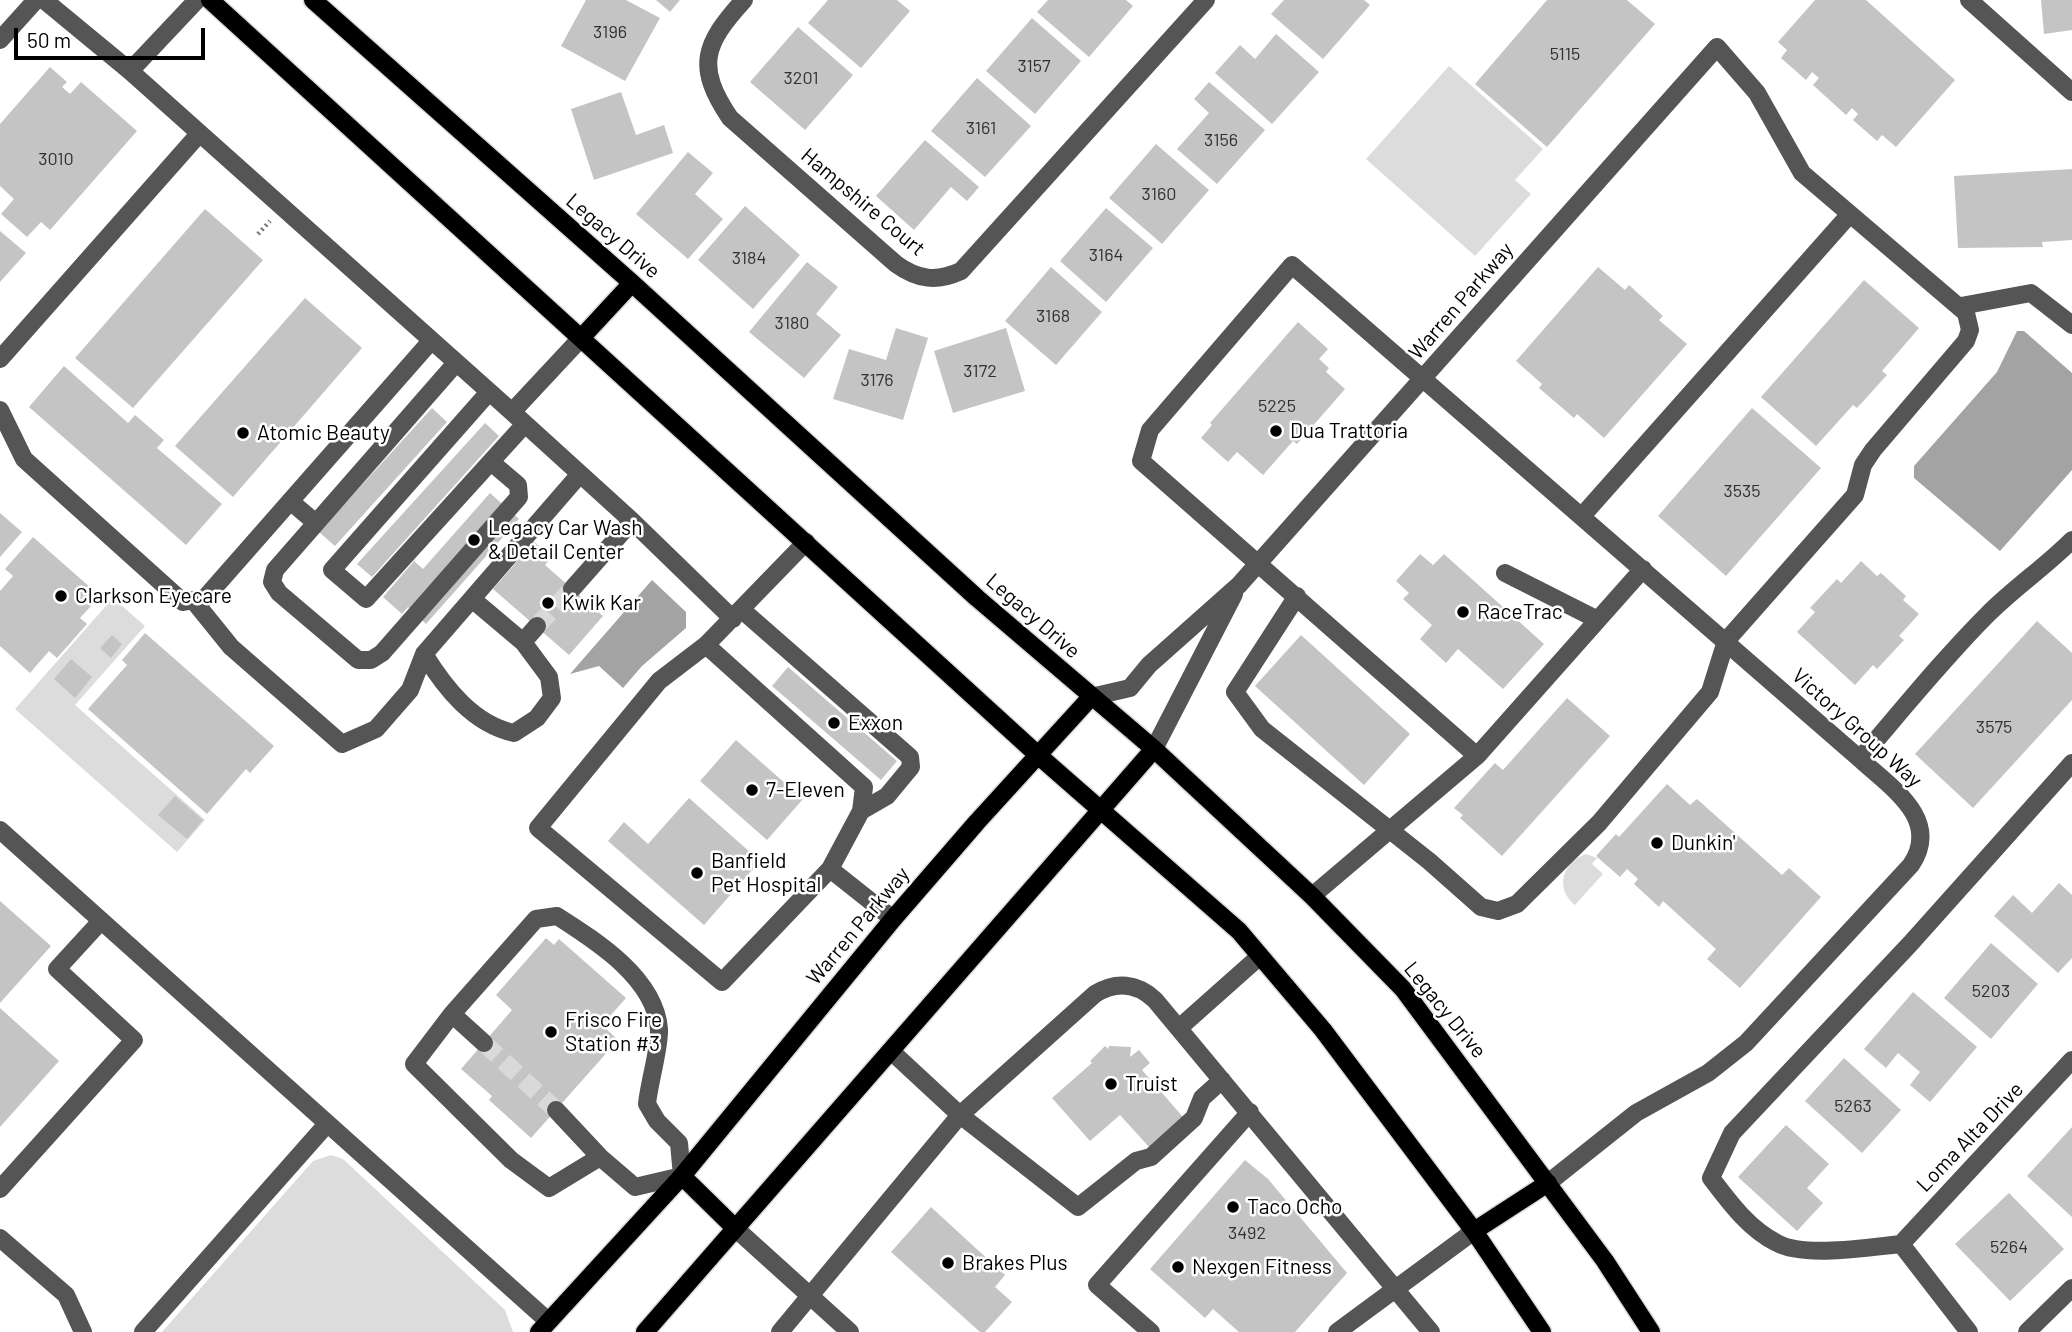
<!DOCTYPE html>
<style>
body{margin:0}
#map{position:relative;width:2072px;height:1332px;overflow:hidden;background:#fff;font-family:Barlow,sans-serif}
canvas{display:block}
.scale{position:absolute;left:14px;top:28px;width:191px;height:32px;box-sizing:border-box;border:4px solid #000;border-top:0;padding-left:9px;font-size:21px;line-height:24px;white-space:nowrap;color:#000;-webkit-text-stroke:5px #fff;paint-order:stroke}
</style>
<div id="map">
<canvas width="2072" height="1332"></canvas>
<div class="scale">50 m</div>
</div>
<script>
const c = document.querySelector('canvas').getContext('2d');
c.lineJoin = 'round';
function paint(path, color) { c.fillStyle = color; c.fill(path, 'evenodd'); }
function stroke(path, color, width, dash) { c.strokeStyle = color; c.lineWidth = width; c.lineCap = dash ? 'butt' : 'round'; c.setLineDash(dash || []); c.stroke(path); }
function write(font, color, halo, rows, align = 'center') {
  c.font = font + ' Barlow,sans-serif'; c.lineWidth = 5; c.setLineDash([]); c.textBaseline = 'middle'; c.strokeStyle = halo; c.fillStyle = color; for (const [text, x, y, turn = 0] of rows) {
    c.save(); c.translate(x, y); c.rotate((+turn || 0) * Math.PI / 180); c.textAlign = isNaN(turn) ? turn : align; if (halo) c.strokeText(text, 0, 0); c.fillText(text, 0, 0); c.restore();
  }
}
paint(new Path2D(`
 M1449 66 1543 149 1515 180 1531 194 1475 256 1366 159Z
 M113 598 145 626 75 705 205 820 177 852 15 709Z
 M1586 854 1597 858 1592 864 1603 874 1575 905C1554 888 1563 862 1586 854Z
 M331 1155 343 1159 505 1310 513 1332H162L313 1161Z`), '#dcdcdc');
paint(new Path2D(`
 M2017 331H2024L2072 373V470L2000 551 1914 478V466L1997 372Z
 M652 580 686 612V628L642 666 623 688 599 666 570 674Z`), '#a3a3a3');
paint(new Path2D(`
 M586 0H626L660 18 625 81 561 46Z
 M656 0H680L670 12Z
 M828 0H897L910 11 861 68 808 23Z
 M1048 0H1126L1133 6 1089 57 1037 12Z
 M1284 0H1364L1370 5 1323 59 1271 14Z
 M1547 0H1627L1655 24 1547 147 1475 84Z
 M1815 0H1866L1955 80 1896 147 1882 135 1877 141 1853 120 1858 114 1852 108 1846 115 1813 85 1819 78 1812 72 1806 80 1781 58 1787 50 1778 42Z
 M2041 0H2072V30L2044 34Z
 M1032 18 1081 61 1035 114 986 71Z
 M798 27 853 75 805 130 750 82Z
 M1276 34 1319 72 1272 124 1215 73 1240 45 1255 59Z
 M50 67 67 82 62 87 70 94 81 82 137 131 50 230 41 222 27 237 1 214 14 199 0 186V124Z
 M977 78 1031 126 985 177 931 131Z
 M1209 82 1265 130 1217 184 1177 149 1209 113 1194 99Z
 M621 92 636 135 664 125 673 153 594 180 571 109Z
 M925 140 979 187 967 201 951 187 914 230 876 196Z
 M1156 144 1209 190 1162 244 1109 198Z
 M688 152 713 173 695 194 723 219 688 259 636 214Z
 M2072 169V240L2042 242 2043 247 1958 248 1954 176Z
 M745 206 800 255 753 309 698 260Z
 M1106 208 1153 248 1106 302 1060 261Z
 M205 209 263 260 133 408 75 358Z
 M0 231 26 253 0 282Z
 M807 262 838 287 816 314 841 335 804 378 749 332Z
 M1051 267 1102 312 1056 365 1005 321Z
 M1598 267 1625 290 1629 285 1663 316 1659 320 1687 344 1604 438 1577 414 1574 418 1539 388 1542 384 1516 361Z
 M1864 280 1919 328 1882 371 1887 375 1857 408 1853 405 1816 446 1761 397Z
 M305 298 362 348 233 497 175 446Z
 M1298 322 1328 349 1319 359 1329 368 1326 372 1345 389 1297 444 1293 441 1263 475 1237 452 1228 462 1201 438 1212 425 1210 423Z
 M896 328 928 338 903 420 833 399 849 349 886 360Z
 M1006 328 1025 391 953 413 934 351Z
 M64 366 128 423 135 415 164 440 157 448 222 504 186 545 29 407Z
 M432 408 447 422 335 546 319 532Z
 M1752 408 1821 468 1726 576 1658 516Z
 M485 423 499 436 372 577 357 564Z
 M490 493 519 519 426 624 408 607 402 614 383 597 414 561 423 569Z
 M0 513 22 532 0 557Z
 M33 537 100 596 80 618 87 624 57 658 49 651 30 673 0 646V591L13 576 5 569Z
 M534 542 552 557 545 565 603 616 569 655 493 589Z
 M1420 554 1433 565 1444 554 1544 644 1503 689 1458 649 1446 663 1420 639 1432 625 1403 599 1409 593 1396 581Z
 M1861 561 1877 576 1881 573 1906 596 1903 600 1919 614 1899 636 1904 640 1877 669 1873 665 1855 685 1797 632 1815 612 1810 608 1837 579 1841 583Z
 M2037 621 2072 653V700L1973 808 1915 754Z
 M145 633 274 746 250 773 246 769 207 814 88 709 127 665 122 660Z
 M112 635 122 644 111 658 100 648Z
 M1301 635 1410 734 1364 785 1255 686Z
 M71 659 92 677 75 698 54 679Z
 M788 667 897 761 881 780 772 686Z
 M1567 698 1610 736 1502 856 1460 818 1463 815 1454 808 1495 763 1503 770Z
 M736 740 803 799 767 840 700 781Z
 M1667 784 1690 805 1697 799 1782 875 1789 868 1821 897 1740 988 1707 959 1716 949 1663 901 1659 907 1634 884 1638 879 1627 869 1620 877 1596 856 1616 834 1619 837Z
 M175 796 203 820 187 839 158 815Z
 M689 798 760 861 704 925 608 841 624 822 648 844Z
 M2059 883 2072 895V958L2058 973 1994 916 2013 895 2032 913Z
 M0 901 51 946 0 1003Z
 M546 938 554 945 559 939 626 998 602 1025 618 1040 531 1138 489 1100 492 1096 461 1069 512 1010 496 995Z
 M1991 943 2038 984 1991 1039 1944 998Z
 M1913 992 1977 1047 1930 1102 1910 1085 1920 1072 1898 1053 1886 1068 1864 1049Z
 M0 1008 59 1061 0 1127Z
 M1105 1046 1108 1049 1109 1046 1131 1047 1130 1057 1139 1050 1150 1063 1142 1070 1183 1117 1149 1147 1120 1115 1090 1141 1052 1098 1092 1063 1090 1061Z
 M1844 1058 1901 1110 1862 1153 1805 1101Z
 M1786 1125 1829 1164 1807 1188 1823 1203 1797 1231 1738 1177Z
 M2072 1127V1217L2027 1176Z
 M1245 1160 1268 1179 1347 1273 1295 1332H1239L1213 1309 1205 1318 1150 1269Z
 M2009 1193 2064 1249 2010 1301 1955 1244Z
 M931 1207 1005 1275 995 1287 1012 1302 985 1332H980L891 1252Z`), '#c4c4c4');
stroke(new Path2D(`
 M537 626 572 589
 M484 1043 556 1110`), '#d9d9d9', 18, [18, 9]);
const major = new Path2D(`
 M210 0 1039 756 1239 931 1323 1030 1474 1231 1542 1332
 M313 0 632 283 977 598 1154 749 1312 896 1403 989 1605 1261 1651 1332
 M582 337 632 283
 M682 1176 735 1228
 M1474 1231 1548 1183
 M539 1332 682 1176 893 919 977 822 1091 697
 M645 1332 1154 749`);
stroke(major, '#dbdbdb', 21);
stroke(new Path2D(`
 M258 234 270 221`), '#777', 4.5, [2, 3.5]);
stroke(new Path2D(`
 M44 0 130 71 197 0
 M744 0C704 44 695 66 730 118L896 264C918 280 937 282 961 271L1206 0
 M1969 0 2072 92
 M0 40 36 0
 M130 71 512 412
 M1961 306 2031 293 2072 325
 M582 337 512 412 632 521 733 619
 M0 359 199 134
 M456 363 275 570 272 582 279 593 358 660H371L382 653 519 497 518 485 491 462
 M489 392 332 570 366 599 525 424
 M0 410 24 459 183 602 205 598 431 341
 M290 501 316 523
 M1582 516 1850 214
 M806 542 706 645 659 681 538 828 722 982 830 869 893 919
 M1505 573 1598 620
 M572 589 632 521
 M472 599 523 642
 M193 600 231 647 342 744 376 729 410 690 424 654 580 474
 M742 610 910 757 911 767 887 796 861 811
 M706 645 864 787 861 811 830 869
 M424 654C445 688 473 724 514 733L537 718 552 698 549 677 523 642 537 626
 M1091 697 1130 688 1149 665 1239 585 1717 47 1757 93 1802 173 1966 313 1970 330 1966 341 1873 450 1863 465 1855 495 1726 641 1710 692 1599 823 1517 904 1498 911 1481 907 1429 861 1262 729 1235 692 1297 596
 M1154 749 1234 594
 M1477 756 1141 461 1150 430 1292 265 1860 759C1890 787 1942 819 1911 865L1746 1043 1708 1073 1636 1113 1548 1183
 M1860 759C1902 710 1943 659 1988 614 2015 587 2045 567 2072 540
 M0 830 548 1321
 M1312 896 1477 756 1643 569
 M452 1014 484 1043
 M1179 1028 1260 956
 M892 1052 960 1115 1095 994C1116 981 1137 983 1155 1000L1431 1332
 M556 1110 600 1157 635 1187 682 1176 679 1143 657 1121 647 1104C649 1083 660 1047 659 1029 655 978 596 941 557 916L536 919 452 1014 414 1064 511 1160 549 1188 600 1157
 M0 1189 134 1040 57 969 101 921
 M735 1228 850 1332
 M0 1238 66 1295 83 1332
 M1901 1244C1870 1247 1804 1258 1777 1243 1749 1229 1730 1203 1711 1178L1732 1133 1910 944 2072 763
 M1901 1244 2072 1060
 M1901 1244 1969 1332
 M143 1332 327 1124
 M780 1332 960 1115 1078 1207 1136 1161 1151 1157 1194 1118 1202 1098 1222 1080
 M1151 1332 1097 1285 1250 1112
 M1337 1332 1474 1231
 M2027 1332 2072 1288`), '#555', 18);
stroke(major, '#000', 18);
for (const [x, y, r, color] of [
 [1276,431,7,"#000"],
 [243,433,7,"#000"],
 [474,540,7,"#000"],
 [61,596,7,"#000"],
 [548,603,7,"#000"],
 [1463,612,7,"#000"],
 [834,723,7,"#000"],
 [752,790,7,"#000"],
 [1657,843,7,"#000"],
 [697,873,7,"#000"],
 [551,1032,7,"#000"],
 [1111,1084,7,"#000"],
 [1233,1207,7,"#000"],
 [948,1263,7,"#000"],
 [1178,1267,7,"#000"]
]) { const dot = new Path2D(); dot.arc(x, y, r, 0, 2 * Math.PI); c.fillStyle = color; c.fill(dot); stroke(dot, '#fff', 2.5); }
write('18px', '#313131', null, [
 ["3196",610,32],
 ["5115",1565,54],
 ["3157",1034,66],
 ["3201",801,78],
 ["3161",981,128],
 ["3156",1221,140],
 ["3010",56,159],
 ["3160",1159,194],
 ["3164",1106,255],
 ["3184",749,258],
 ["3168",1053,316],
 ["3180",792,323],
 ["3172",980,371],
 ["3176",877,380],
 ["5225",1277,406],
 ["3535",1742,491],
 ["3575",1994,727],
 ["5203",1991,991],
 ["5263",1853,1106],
 ["3492",1247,1233],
 ["5264",2009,1247]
]);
write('21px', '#000', '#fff', [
 ["Hampshire Court",863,202,40],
 ["Legacy Drive",613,236,41],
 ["Warren Parkway",1461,301,-49],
 ["Legacy Drive",1033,616,41],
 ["Victory Group Way",1857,728,42],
 ["Warren Parkway",858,926,-50],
 ["Legacy Drive",1445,1010,51],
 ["Loma Alta Drive",1970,1137,-46]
]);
write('21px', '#000', '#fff', [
 ["Dua Trattoria",1290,431],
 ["Atomic Beauty",257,433],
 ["Legacy Car Wash",488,528],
 ["& Detail Center",488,552],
 ["Clarkson Eyecare",75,596],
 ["Kwik Kar",562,603],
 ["RaceTrac",1477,612],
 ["Exxon",848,723],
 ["7-Eleven",766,790],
 ["Dunkin'",1671,843],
 ["Banfield",711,861],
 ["Pet Hospital",711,885],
 ["Frisco Fire",565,1020],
 ["Station #3",565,1044],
 ["Truist",1125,1084],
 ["Taco Ocho",1247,1207],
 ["Brakes Plus",962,1263],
 ["Nexgen Fitness",1192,1267]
], 'left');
</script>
